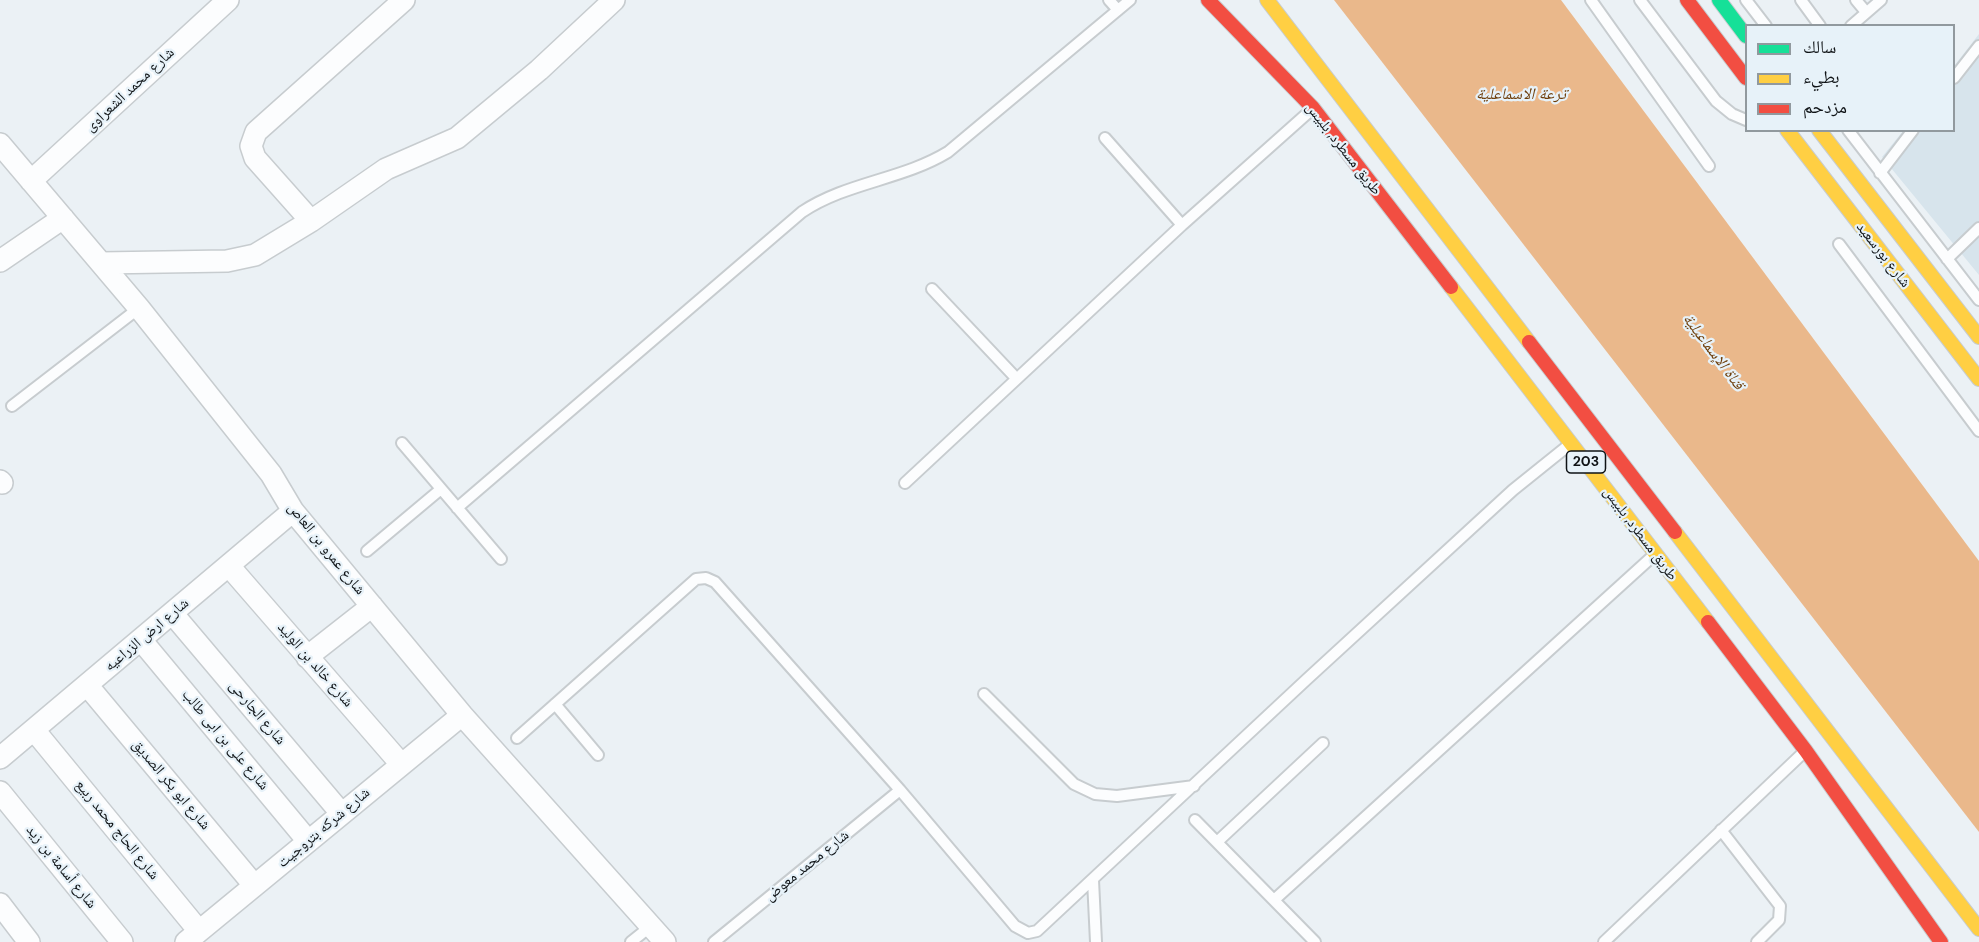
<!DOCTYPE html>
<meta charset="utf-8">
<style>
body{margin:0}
#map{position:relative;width:1979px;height:942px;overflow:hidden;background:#ebf1f5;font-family:"DM Sans","Noto Naskh Arabic",sans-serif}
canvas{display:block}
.legend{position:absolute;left:1745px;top:24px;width:210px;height:108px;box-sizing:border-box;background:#e7f2f9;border:2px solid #91999e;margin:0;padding:8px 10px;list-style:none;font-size:18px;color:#0f1316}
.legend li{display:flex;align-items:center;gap:12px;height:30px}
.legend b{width:30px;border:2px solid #91999e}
</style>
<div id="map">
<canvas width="1979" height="942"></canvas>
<ul class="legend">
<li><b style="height:8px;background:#16e098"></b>سالك</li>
<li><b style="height:8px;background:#ffcf43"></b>بطيء</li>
<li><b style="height:8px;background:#f24e42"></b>مزدحم</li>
</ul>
</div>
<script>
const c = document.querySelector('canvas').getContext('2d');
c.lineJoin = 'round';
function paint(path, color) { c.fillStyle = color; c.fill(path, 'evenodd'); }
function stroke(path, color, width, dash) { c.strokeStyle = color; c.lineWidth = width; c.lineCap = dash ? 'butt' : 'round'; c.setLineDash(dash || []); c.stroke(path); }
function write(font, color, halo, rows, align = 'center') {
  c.font = font + ' "DM Sans","Noto Naskh Arabic",sans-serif'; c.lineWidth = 4.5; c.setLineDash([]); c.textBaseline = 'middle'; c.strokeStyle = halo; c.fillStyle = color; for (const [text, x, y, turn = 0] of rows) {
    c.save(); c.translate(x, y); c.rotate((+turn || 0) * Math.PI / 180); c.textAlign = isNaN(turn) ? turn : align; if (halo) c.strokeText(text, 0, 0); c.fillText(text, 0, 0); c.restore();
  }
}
paint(new Path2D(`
 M1979 34V275L1882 157 1903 131 1954 130V66Z`), '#d7e4ec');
paint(new Path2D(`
 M1334 0H1561L1979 561V832Z`), '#eab88b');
const lane = new Path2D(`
 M1109 0 1118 10
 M1591 0 1709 166
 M1640 0 1716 101 1732 114 1746 120
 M1746 0 1766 26
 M1801 0 1820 26
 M1856 0 1866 12
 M1851 26 1881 0
 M1954 78 1979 46
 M1848 130 1979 300
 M1105 138 1182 225
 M1880 173 1913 130
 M1839 244 1979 431
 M1947 259 1979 228
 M932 289 1016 378
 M12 406 139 308
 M402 443 501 559
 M905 483 1182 225 1310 111
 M457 508 802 212C847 182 902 180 948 152L1130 0
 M367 551 441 489
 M984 694 1074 784 1095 794 1117 796 1194 786
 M555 704 598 755
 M517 738 696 579 706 578 715 582 900 790 1015 926 1028 933 1037 931 1306 680 1513 490 1569 445
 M1195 820 1315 942
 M1721 830 1780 906 1779 920 1757 942
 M1217 842 1323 743
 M1093 880 1096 942
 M1274 900 1653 556
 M631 942 651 926
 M714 942 900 790
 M1604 942 1803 753`);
const street = new Path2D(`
 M0 144 139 308 271 474 293 511 462 715 665 942
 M31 181 228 0
 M311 221 255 158 251 146 256 132 404 0
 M0 261 63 218
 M101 263 227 261 255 255 311 221 386 169 457 138 539 70 614 0
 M0 481 2 483
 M229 566 401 764
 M172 613 341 813
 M141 640 308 841
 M307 657 372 606
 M87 685 254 885
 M34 730 199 931
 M0 758 293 511
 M0 792 122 942
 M0 904 29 942
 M186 942 462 715`);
const fast = new Path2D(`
 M1719 0 1746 36`);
const slow = new Path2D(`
 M1267 0 1529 342
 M1787 130 1979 379
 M1819 130 1979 337
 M1451 287 1708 622
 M1675 532 1979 929`);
const jam = new Path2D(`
 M1208 0 1313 108 1451 287
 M1687 0 1746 78
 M1529 342 1675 532
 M1708 622 1806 751 1941 942`);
stroke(lane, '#c7cccf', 14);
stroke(street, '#c7cccf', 24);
stroke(fast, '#c7cccf', 16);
stroke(slow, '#c7cccf', 16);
stroke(jam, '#c7cccf', 16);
stroke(lane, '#fcfdfe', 10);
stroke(street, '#fcfdfe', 21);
stroke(fast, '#16e098', 14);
stroke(slow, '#ffcf43', 14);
stroke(jam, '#f24e42', 14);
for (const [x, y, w] of [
 [1586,462,39]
]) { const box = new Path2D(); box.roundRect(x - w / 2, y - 11, w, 22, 4.5); c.fillStyle = '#e7f2f9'; c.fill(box); stroke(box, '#0f1316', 1.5); }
write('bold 14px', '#0f1316', null, [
 ["203",1586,462]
]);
write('15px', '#0f1316', '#e7f2f9', [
 ["شارع محمد الشعراوى",130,90,-43],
 ["طريق مسطرد, بلبيس",1343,149,52],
 ["شارع بورسعيد",1883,255,52],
 ["طريق مسطرد, بلبيس",1640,534,53],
 ["شارع عمرو بن العاص",326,549,51],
 ["شارع ارض الزراعيه",147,635,-40],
 ["شارع خالد بن الوليد",315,665,49],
 ["شارع الجارحى",257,713,50],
 ["شارع على بن ابى طالب",225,740,50],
 ["شارع ابو بكر الصديق",171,785,50],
 ["شارع شركه بتروجيت",324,828,-40],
 ["شارع الحاج محمد ربيع",117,830,51],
 ["شارع محمد معوض",807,866,-39],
 ["شارع أسامة بن زيد",61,867,51]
]);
write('italic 16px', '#6e3e0a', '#e7f2f9', [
 ["ترعة الاسماعلية",1521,95],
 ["قناة الإسماعيلية",1713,352,53]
]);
</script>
